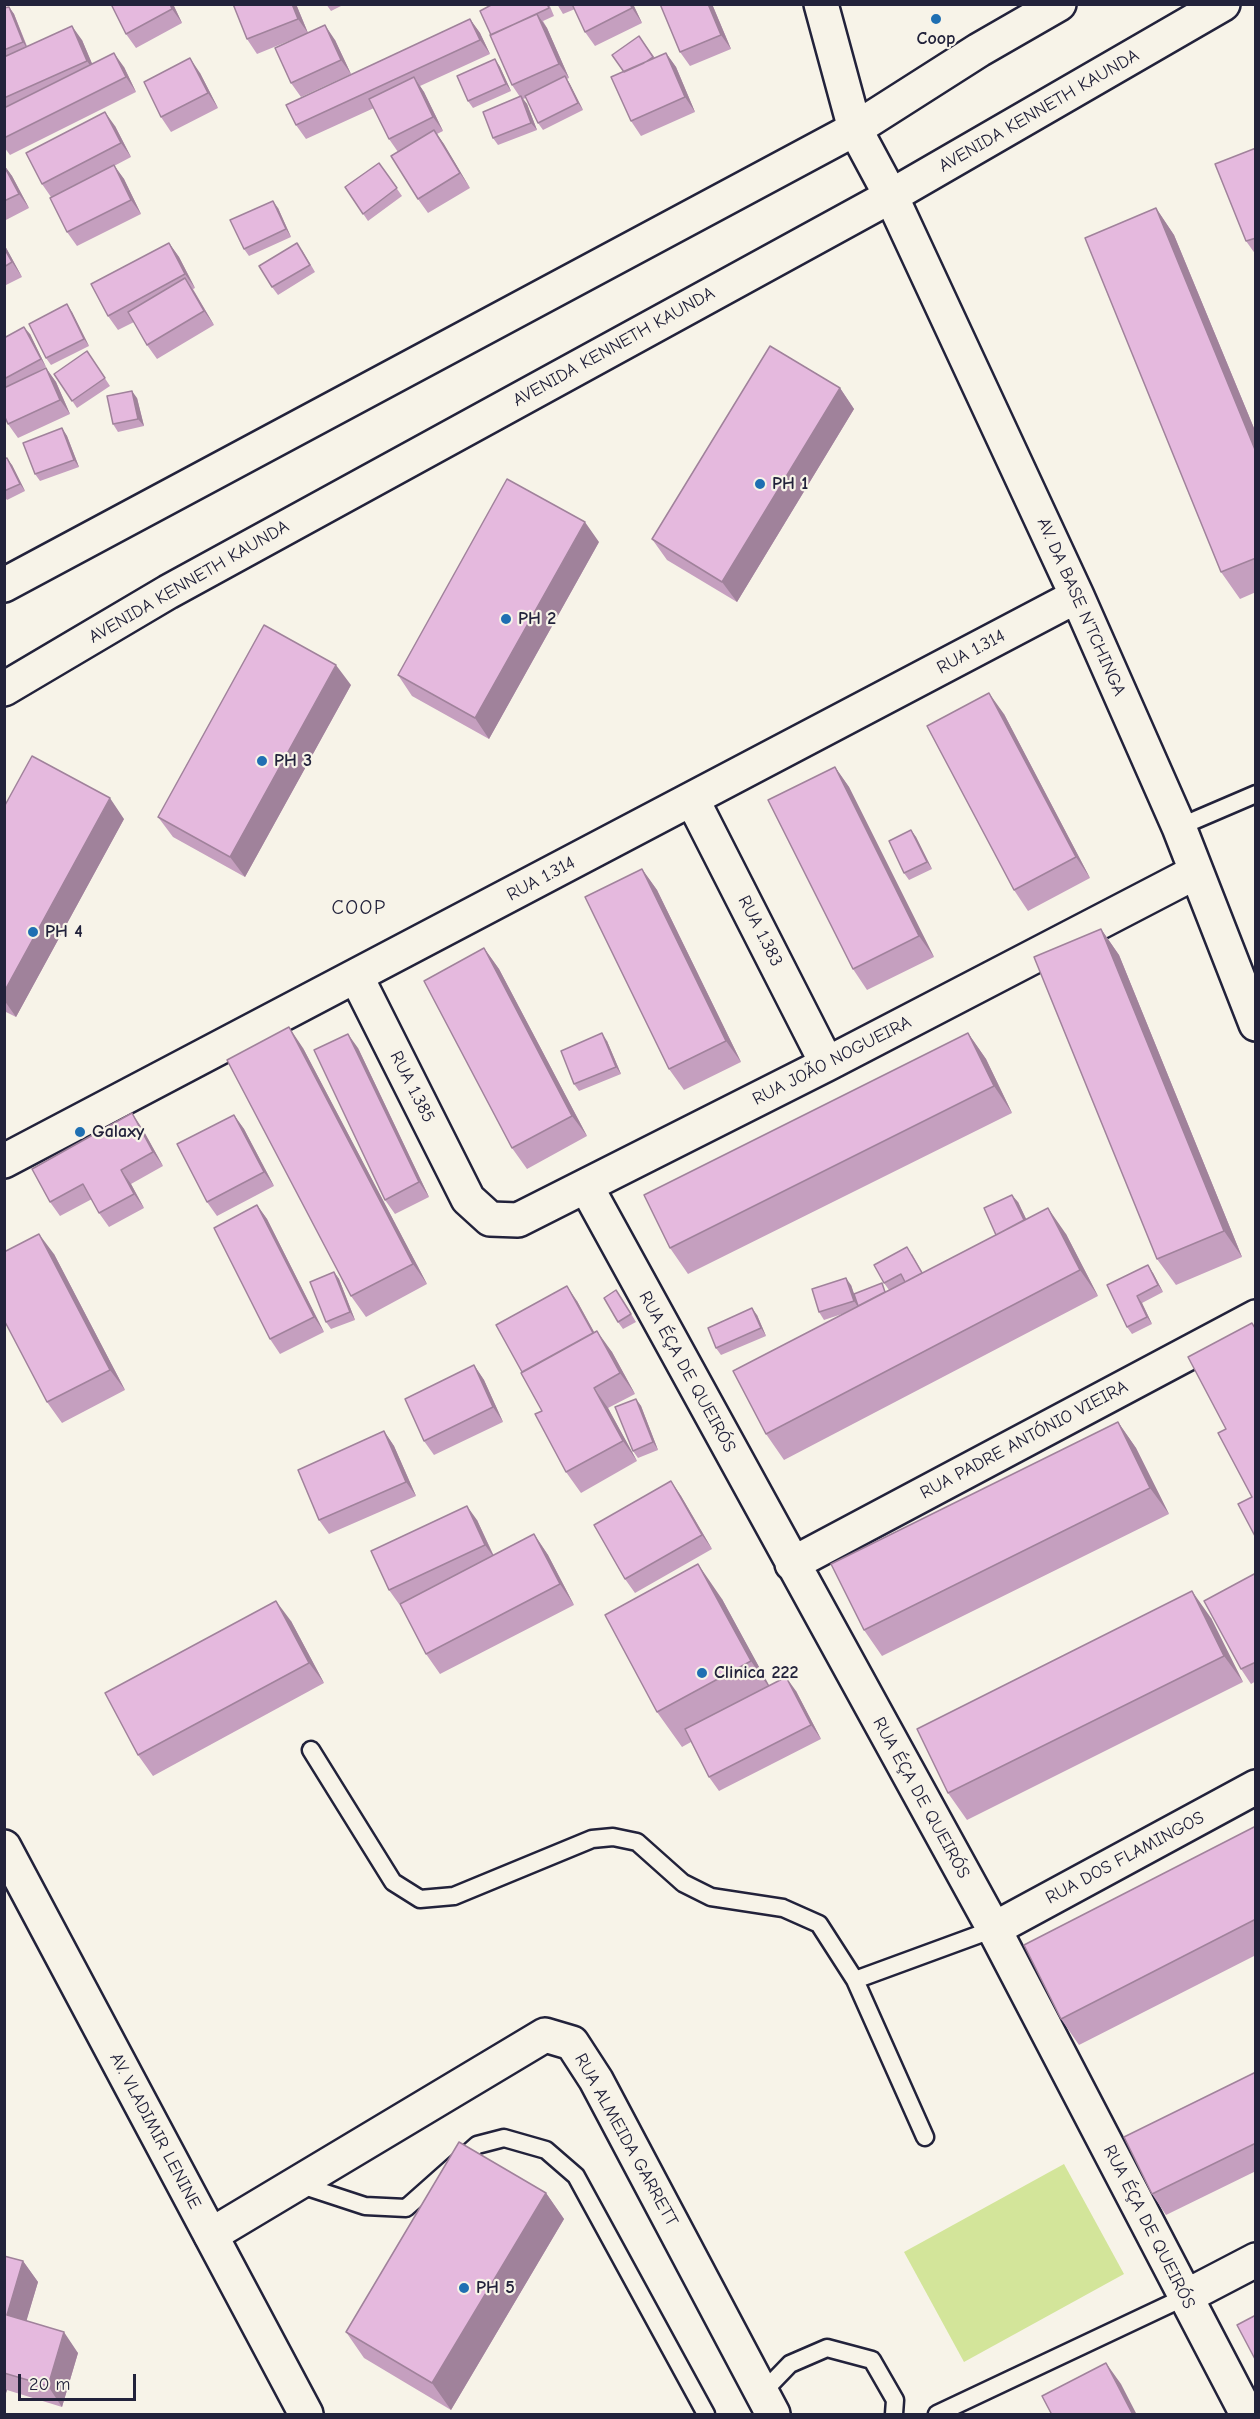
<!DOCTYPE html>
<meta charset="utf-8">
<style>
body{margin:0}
#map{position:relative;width:1260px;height:2419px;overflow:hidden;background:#f7f3e8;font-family:"Comic Neue",sans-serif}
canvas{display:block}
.frame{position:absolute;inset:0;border:6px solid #22223b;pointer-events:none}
.scale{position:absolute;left:18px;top:2374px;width:118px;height:27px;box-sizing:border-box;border:3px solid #22223b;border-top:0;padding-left:8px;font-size:18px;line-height:21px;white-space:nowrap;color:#22223b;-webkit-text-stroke:4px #f7f3e8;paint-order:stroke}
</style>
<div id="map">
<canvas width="1260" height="2419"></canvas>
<div class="frame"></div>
<div class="scale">20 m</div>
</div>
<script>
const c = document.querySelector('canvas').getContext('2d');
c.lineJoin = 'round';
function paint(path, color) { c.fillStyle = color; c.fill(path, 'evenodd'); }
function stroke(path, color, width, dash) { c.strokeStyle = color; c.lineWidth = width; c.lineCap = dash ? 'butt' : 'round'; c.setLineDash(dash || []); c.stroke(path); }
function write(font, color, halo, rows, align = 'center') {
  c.font = font + ' "Comic Neue",sans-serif'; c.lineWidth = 4.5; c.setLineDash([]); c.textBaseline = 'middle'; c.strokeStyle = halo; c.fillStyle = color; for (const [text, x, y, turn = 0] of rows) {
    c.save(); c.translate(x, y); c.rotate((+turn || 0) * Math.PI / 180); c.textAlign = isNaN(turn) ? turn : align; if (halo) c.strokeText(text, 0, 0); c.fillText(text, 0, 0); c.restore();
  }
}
paint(new Path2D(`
 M1064 2164 1124 2274 964 2362 904 2252Z`), '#d3e59a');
const service = new Path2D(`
 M1179 827 1256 794
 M311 1750 393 1882 420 1899 454 1896 592 1839 613 1837 637 1842 683 1883 711 1897 783 1908 819 1924 855 1980 925 2137
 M855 1980 994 1929
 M298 2184 365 2206 406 2208 477 2145 504 2138 546 2150 576 2176 706 2414
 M762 2393 790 2364 827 2348 872 2360 895 2400 894 2414
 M937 2414 1185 2297`);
const minor = new Path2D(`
 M821 4 855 129 891 196 1077 596 1179 827 1256 1024
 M692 799 827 1064
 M356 976 468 1199 490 1219 518 1220 827 1064 1196 872
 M4 1161 1077 596
 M586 1186 994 1929 1247 2414
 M792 1564 1256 1317
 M994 1929 1256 1787
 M211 2235 545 2035 572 2043 596 2080 773 2414
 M1185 2297 1256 2260`);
const secondary = new Path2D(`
 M4 1847 306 2414`);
const primary = new Path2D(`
 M4 585 855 129 979 50 1059 4
 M4 689 168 592 891 196 1223 4`);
stroke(service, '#22223b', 21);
stroke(minor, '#22223b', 38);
stroke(secondary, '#22223b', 38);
stroke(primary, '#22223b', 38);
stroke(service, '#f7f3e8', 16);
stroke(minor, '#f7f3e8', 33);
stroke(secondary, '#f7f3e8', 33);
stroke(primary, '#f7f3e8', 33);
paint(new Path2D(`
 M111 4H173L182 23 136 48 126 34Z
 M233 4H296L308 33 335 40 351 74 301 97 291 83 301 36 257 54 247 39Z
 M326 4H345L331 11Z
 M549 4 554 16 543 21 547 28 569 78 567 79 583 110 543 130 538 123 526 98 523 99 527 104 537 130 498 145 493 138 520 97 512 85 490 35Z
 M557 4H633L642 23 595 46 585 32 575 9 563 14Z
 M660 4H712L731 49 690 66 680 52Z
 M9 7 14 14 27 46 82 40 92 64 124 67 136 92 10 155 4 147V8Z
 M470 19 480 33 490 54 420 86 424 92 443 131 437 134 470 188 428 213 418 199 398 152 389 139 374 108 306 139 296 125Z
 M639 36 655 58 666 53 676 67 695 112 641 136 631 121 624 72Z
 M495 59 500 67 511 91 473 108 468 101Z
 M200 73 218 108 171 132 161 117Z
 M115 126 131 157 114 166 124 179 141 214 77 246 67 232 51 197 42 184Z
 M1256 148V255L1246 241Z
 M379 163 402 196 368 221 345 187Z
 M4 165 12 176 29 208 4 221Z
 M278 208 291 237 249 256 244 249Z
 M1156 208 1174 235 1256 433V592L1240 599 1221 572Z
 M169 243 179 257 195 288 193 289 214 325 157 359 147 345 134 322 118 330 108 316Z
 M4 244 22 277 4 286Z
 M302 250 315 272 278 295 272 287Z
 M72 312 89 346 51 365 46 358Z
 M30 334 46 367 25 378 46 368 56 382 70 414 18 438 8 424 5 387 4 386V338Z
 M87 351 110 386 77 408 54 374Z
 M840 388 854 409 737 602 667 560 652 539Z
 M137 398 144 426 118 432 113 424Z
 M62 428 67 436 79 467 40 481 35 474Z
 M4 459 12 465 25 491 7 500 4 496Z
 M599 542 489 739 412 696 398 675Z
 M351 685 245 877 173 837 158 817Z
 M1004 714 1090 878 1028 911 1014 890Z
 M835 767 849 787 934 957 867 990 853 969Z
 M4 807 124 819 16 1017 4 1011Z
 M911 830 916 837 932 869 909 880 904 873Z
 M642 869 657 890 741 1062 684 1090 669 1069Z
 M1101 929 1119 955 1242 1257 1176 1285 1157 1259Z
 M484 948 499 969 587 1136 527 1169 512 1148Z
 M968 1033 986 1059 1012 1113 688 1274 670 1248Z
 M607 1041 621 1074 579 1091 574 1084Z
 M303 1048 427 1284 366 1317 351 1296Z
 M358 1048 429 1197 395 1214 385 1200Z
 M234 1115 244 1129 274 1186 217 1216 207 1202Z
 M142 1128 163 1166 131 1184 144 1208 109 1227 99 1213 92 1199 60 1216 50 1202Z
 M1018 1202 1026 1219 1066 1234 1098 1296 784 1460 766 1434 845 1313 824 1320 819 1312 851 1285 854 1294 887 1291 889 1290 884 1283 912 1254 923 1273 996 1235Z
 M257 1205 267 1219 324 1332 280 1354 270 1339Z
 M54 1254 125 1390 62 1423 47 1402Z
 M334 1272 339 1279 355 1320 331 1329 326 1322Z
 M1153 1273 1163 1292 1142 1303 1152 1324 1132 1334 1127 1327 1107 1285Z
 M621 1297 636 1322 623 1329 618 1322Z
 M577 1301 594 1332 612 1352 635 1394 608 1408 637 1461 581 1493 566 1472Z
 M757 1315 766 1336 721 1355 716 1348Z
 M474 1365 484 1380 503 1422 434 1455 424 1441Z
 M636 1399 641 1406 658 1450 638 1458 633 1451Z
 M1118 1422 1136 1448 1169 1514 882 1656 864 1630Z
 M384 1431 394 1446 416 1496 329 1534 319 1520Z
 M671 1481 681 1496 712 1549 635 1593 625 1579Z
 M477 1520 494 1556 534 1534 548 1555 574 1605 440 1674 426 1654 408 1600 399 1604 389 1590Z
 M1256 1573V1681L1251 1684 1241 1669Z
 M722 1599 769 1686 796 1691 821 1739 719 1791 709 1777 691 1742 682 1747 657 1712Z
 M1211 1618 1243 1682 967 1820 948 1793Z
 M291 1621 324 1683 153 1776 138 1755Z
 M1256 1826V1955L1079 2045 1061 2019Z
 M1256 2072V2171L1166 2215 1152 2194Z
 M546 2193 564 2219 451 2410 364 2358 346 2332Z
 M4 2256 23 2261 38 2282 26 2321 78 2353 62 2407 7 2390 4 2399Z`), '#c59fbf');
paint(new Path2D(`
 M170 4H173L182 23 172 9Z
 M292 4H296L308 33 298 19Z
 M630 4H633L642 23 632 8Z
 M708 4H712L731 49 721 35Z
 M9 7 14 14 28 50 23 42Z
 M537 14 547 28 569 78 559 64Z
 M470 19 480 33 490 54 480 40Z
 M325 25 335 40 351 74 341 60Z
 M72 26 82 40 97 75 87 61Z
 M114 53 124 67 136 92 126 77Z
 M666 53 676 67 695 112 685 97Z
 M190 58 200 73 218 108 208 93Z
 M495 59 500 67 511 91 506 84Z
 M565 76 570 84 583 110 578 103Z
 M414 77 424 92 443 131 433 117Z
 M521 96 527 104 537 130 531 123Z
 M105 112 115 126 131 157 121 143Z
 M434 130 444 144 470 188 460 173Z
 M4 165 12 176 29 208 19 194Z
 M114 165 124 179 141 214 131 200Z
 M273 201 278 208 291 237 286 229Z
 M1156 208 1174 235 1256 433V452Z
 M169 243 179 257 195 288 185 274Z
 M4 244 22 277 12 262 4 248Z
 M185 278 195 293 214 325 204 311Z
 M67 304 72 312 89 346 84 339Z
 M24 327 30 334 46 367 41 359Z
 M46 368 56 382 70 414 60 400Z
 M840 388 854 409 737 602 722 582Z
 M132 391 137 398 144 426 138 419Z
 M62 428 67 436 79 467 74 460Z
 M7 458 12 465 25 491 20 484Z
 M585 522 599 542 489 739 475 718Z
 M336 665 351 685 245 877 230 857Z
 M989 693 1004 714 1090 878 1076 857Z
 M835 767 849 787 934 957 919 936Z
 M110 798 124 819 16 1017 4 1000V992Z
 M911 830 916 837 932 869 927 862Z
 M642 869 657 890 741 1062 726 1041Z
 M1101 929 1119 955 1242 1257 1224 1231Z
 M484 948 499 969 587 1136 572 1116Z
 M289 1027 303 1048 427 1284 413 1264Z
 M602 1033 607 1041 621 1074 616 1067Z
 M968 1033 986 1059 1012 1113 994 1086Z
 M348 1034 358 1048 429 1197 419 1182Z
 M132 1113 142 1128 163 1166 153 1152Z
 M234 1115 244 1129 274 1186 264 1172Z
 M121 1170 131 1184 144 1208 134 1194Z
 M1012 1195 1018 1202 1031 1229 1025 1222Z
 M257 1205 267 1219 324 1332 314 1317Z
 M1048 1208 1066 1234 1098 1296 1080 1270Z
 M39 1234 54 1254 125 1390 110 1370Z
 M1148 1265 1153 1273 1163 1292 1158 1285Z
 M334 1272 339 1279 355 1320 350 1312Z
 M846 1278 851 1285 859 1308 854 1301Z
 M567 1286 577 1301 604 1350 594 1336Z
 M1137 1296 1142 1303 1152 1324 1147 1317Z
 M752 1308 757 1315 766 1336 761 1328Z
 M597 1331 612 1352 635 1394 620 1373Z
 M474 1365 484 1380 503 1422 493 1407Z
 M594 1388 608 1408 637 1461 623 1441Z
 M636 1399 641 1406 658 1450 653 1442Z
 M1118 1422 1136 1448 1169 1514 1150 1488Z
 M384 1431 394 1446 416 1496 406 1482Z
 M671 1481 681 1496 712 1549 702 1535Z
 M467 1506 477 1520 495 1559 485 1545Z
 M534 1534 548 1555 574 1605 560 1584Z
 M698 1564 722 1599 775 1696 751 1661Z
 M1192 1591 1211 1618 1243 1682 1224 1656Z
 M276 1601 291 1621 324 1683 309 1663Z
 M786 1677 796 1691 821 1739 811 1725Z
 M546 2193 564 2219 451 2410 432 2383Z
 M23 2261 38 2282 22 2336 7 2315Z
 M64 2332 78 2353 62 2407 48 2386Z
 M1106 2363 1121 2384 1137 2415H1133Z
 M4 2387 7 2390 4 2399Z`), '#a0829b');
const building = new Path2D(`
 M111 4H170L172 9 126 34Z
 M233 4H292L298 19 247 39Z
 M493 4H547L549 8 491 35 480 11Z
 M572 4H630L632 8 585 32Z
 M660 4H708L721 35 680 52Z
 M9 7 23 42 4 50V8Z
 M537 14 559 64 512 85 490 35Z
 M470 19 480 40 296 125 286 105Z
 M325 25 341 60 291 83 275 48Z
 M72 26 87 61 4 98V57Z
 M639 36 653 57 644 63 624 72 612 55Z
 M114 53 126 77 4 138V108Z
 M666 53 685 97 631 121 611 77Z
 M190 58 208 93 161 117 144 82Z
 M495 59 506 84 468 101 457 76Z
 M565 76 578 103 538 123 525 96Z
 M414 77 433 117 389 139 369 99Z
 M521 96 531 123 493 138 483 112Z
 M105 112 121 143 42 184 26 153Z
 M434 130 460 173 418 199 391 156Z
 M1256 148V238L1246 241 1215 164Z
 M379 163 397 188 363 214 345 187Z
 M114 165 131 200 67 232 50 198Z
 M4 166 19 194 4 201Z
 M273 201 286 229 244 249 230 220Z
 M1156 208 1256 452V558L1221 572 1085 238Z
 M169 243 185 274 108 316 91 284Z
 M297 243 310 265 272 287 259 266Z
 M4 248 12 262 4 267Z
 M185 278 204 311 147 345 128 312Z
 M67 304 84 339 46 358 29 324Z
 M24 327 41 359 4 379V338Z
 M770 346 840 388 722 582 652 539Z
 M87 351 105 378 72 401 54 374Z
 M46 368 60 400 8 424 4 415V388Z
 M132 391 138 419 113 424 107 396Z
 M62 428 74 460 35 474 23 443Z
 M7 458 20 484 4 491V459Z
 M507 479 585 522 475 718 398 675Z
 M264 625 336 665 230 857 158 817Z
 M989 693 1076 857 1014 890 927 726Z
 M32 756 110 798 4 992V807Z
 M835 767 919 936 853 969 768 800Z
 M911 830 927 862 904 873 889 841Z
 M642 869 726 1041 669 1069 585 897Z
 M1101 929 1224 1231 1157 1259 1034 957Z
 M484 948 572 1116 512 1148 424 981Z
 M289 1027 413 1264 351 1296 227 1060Z
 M602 1033 616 1067 574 1084 561 1051Z
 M968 1033 994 1086 670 1248 644 1195Z
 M348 1034 419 1182 385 1200 314 1050Z
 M132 1113 153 1152 121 1170 134 1194 99 1213 83 1184 50 1202 32 1169Z
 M234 1115 264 1172 207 1202 177 1144Z
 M1012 1195 1024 1220 996 1235 984 1208Z
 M257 1205 314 1317 270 1339 214 1228Z
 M1048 1208 1080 1270 766 1434 733 1371Z
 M39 1234 110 1370 47 1402 4 1320V1252Z
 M907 1247 922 1273 905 1282 901 1274 884 1283 874 1265Z
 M1148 1265 1158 1285 1137 1296 1147 1317 1127 1327 1107 1285Z
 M334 1272 350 1312 326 1322 310 1282Z
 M846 1278 854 1301 819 1312 812 1289Z
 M882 1283 885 1292 858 1306 854 1294Z
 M567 1286 593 1333 522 1372 496 1325Z
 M616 1290 631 1314 618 1322 604 1298Z
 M752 1308 761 1328 716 1348 708 1328Z
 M1252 1323 1256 1330V1538L1238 1504 1252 1497 1218 1433 1226 1429 1188 1357Z
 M597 1331 620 1373 594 1388 623 1441 566 1472 535 1414 542 1411 521 1373Z
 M474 1365 493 1407 424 1441 405 1399Z
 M636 1399 653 1442 633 1451 615 1407Z
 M1118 1422 1150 1488 864 1630 831 1564Z
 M384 1431 406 1482 319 1520 298 1470Z
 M671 1481 702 1535 625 1579 594 1525Z
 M467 1506 485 1545 389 1590 371 1551Z
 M534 1534 560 1584 426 1654 400 1604Z
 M698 1564 751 1661 657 1712 605 1615Z
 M1256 1573V1662L1241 1669 1204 1601Z
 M1192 1591 1224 1656 948 1793 917 1729Z
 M276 1601 309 1663 138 1755 105 1693Z
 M786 1677 811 1725 709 1777 685 1729Z
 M1256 1826V1919L1061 2019 1024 1945Z
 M1256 2072V2143L1152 2194 1124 2137Z
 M459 2142 546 2193 432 2383 346 2332Z
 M4 2256 23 2261 7 2315 64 2332 48 2386 4 2373Z
 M1256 2315V2361L1237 2325Z
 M1106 2363 1133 2415H1052L1042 2396Z`);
paint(building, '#e5b9de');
stroke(building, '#a0829b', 1.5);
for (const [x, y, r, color] of [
 [936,19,6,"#1f6fb2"],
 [760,484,6,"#1f6fb2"],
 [506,619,6,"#1f6fb2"],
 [262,761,6,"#1f6fb2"],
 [33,932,6,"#1f6fb2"],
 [80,1132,6,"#1f6fb2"],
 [702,1673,6,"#1f6fb2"],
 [464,2288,6,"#1f6fb2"]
]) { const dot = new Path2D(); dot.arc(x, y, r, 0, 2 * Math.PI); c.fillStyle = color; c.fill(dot); stroke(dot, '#f7f3e8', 2); }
write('bold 18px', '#22223b', '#f7f3e8', [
 ["Coop",936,39,"center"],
 ["PH 1",772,484],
 ["PH 2",518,619],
 ["PH 3",274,761],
 ["PH 4",45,932],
 ["Galaxy",92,1132],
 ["Clinica 222",714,1673],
 ["PH 5",476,2288]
], 'left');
write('18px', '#22223b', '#f7f3e8', [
 ["AVENIDA KENNETH KAUNDA",1039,111,-30],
 ["AVENIDA KENNETH KAUNDA",614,347,-29],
 ["AVENIDA KENNETH KAUNDA",189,582,-30],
 ["AV. DA BASE N'TCHINGA",1081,607,66],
 ["RUA 1.314",971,652,-28],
 ["RUA 1.314",541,879,-28],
 ["RUA 1.383",760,931,63],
 ["RUA JOÃO NOGUEIRA",832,1061,-27],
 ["RUA 1.385",412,1087,63],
 ["RUA ÉÇA DE QUEIRÓS",687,1372,61],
 ["RUA PADRE ANTÓNIO VIEIRA",1024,1440,-28],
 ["RUA ÉÇA DE QUEIRÓS",921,1798,61],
 ["RUA DOS FLAMINGOS",1125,1858,-28],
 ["AV. VLADIMIR LENINE",155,2131,62],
 ["RUA ALMEIDA GARRETT",626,2140,61],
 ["RUA ÉÇA DE QUEIRÓS",1149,2227,63]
]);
c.letterSpacing = '1.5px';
write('20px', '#22223b', '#f7f3e8', [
 ["COOP",359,908]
]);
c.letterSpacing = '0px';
</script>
